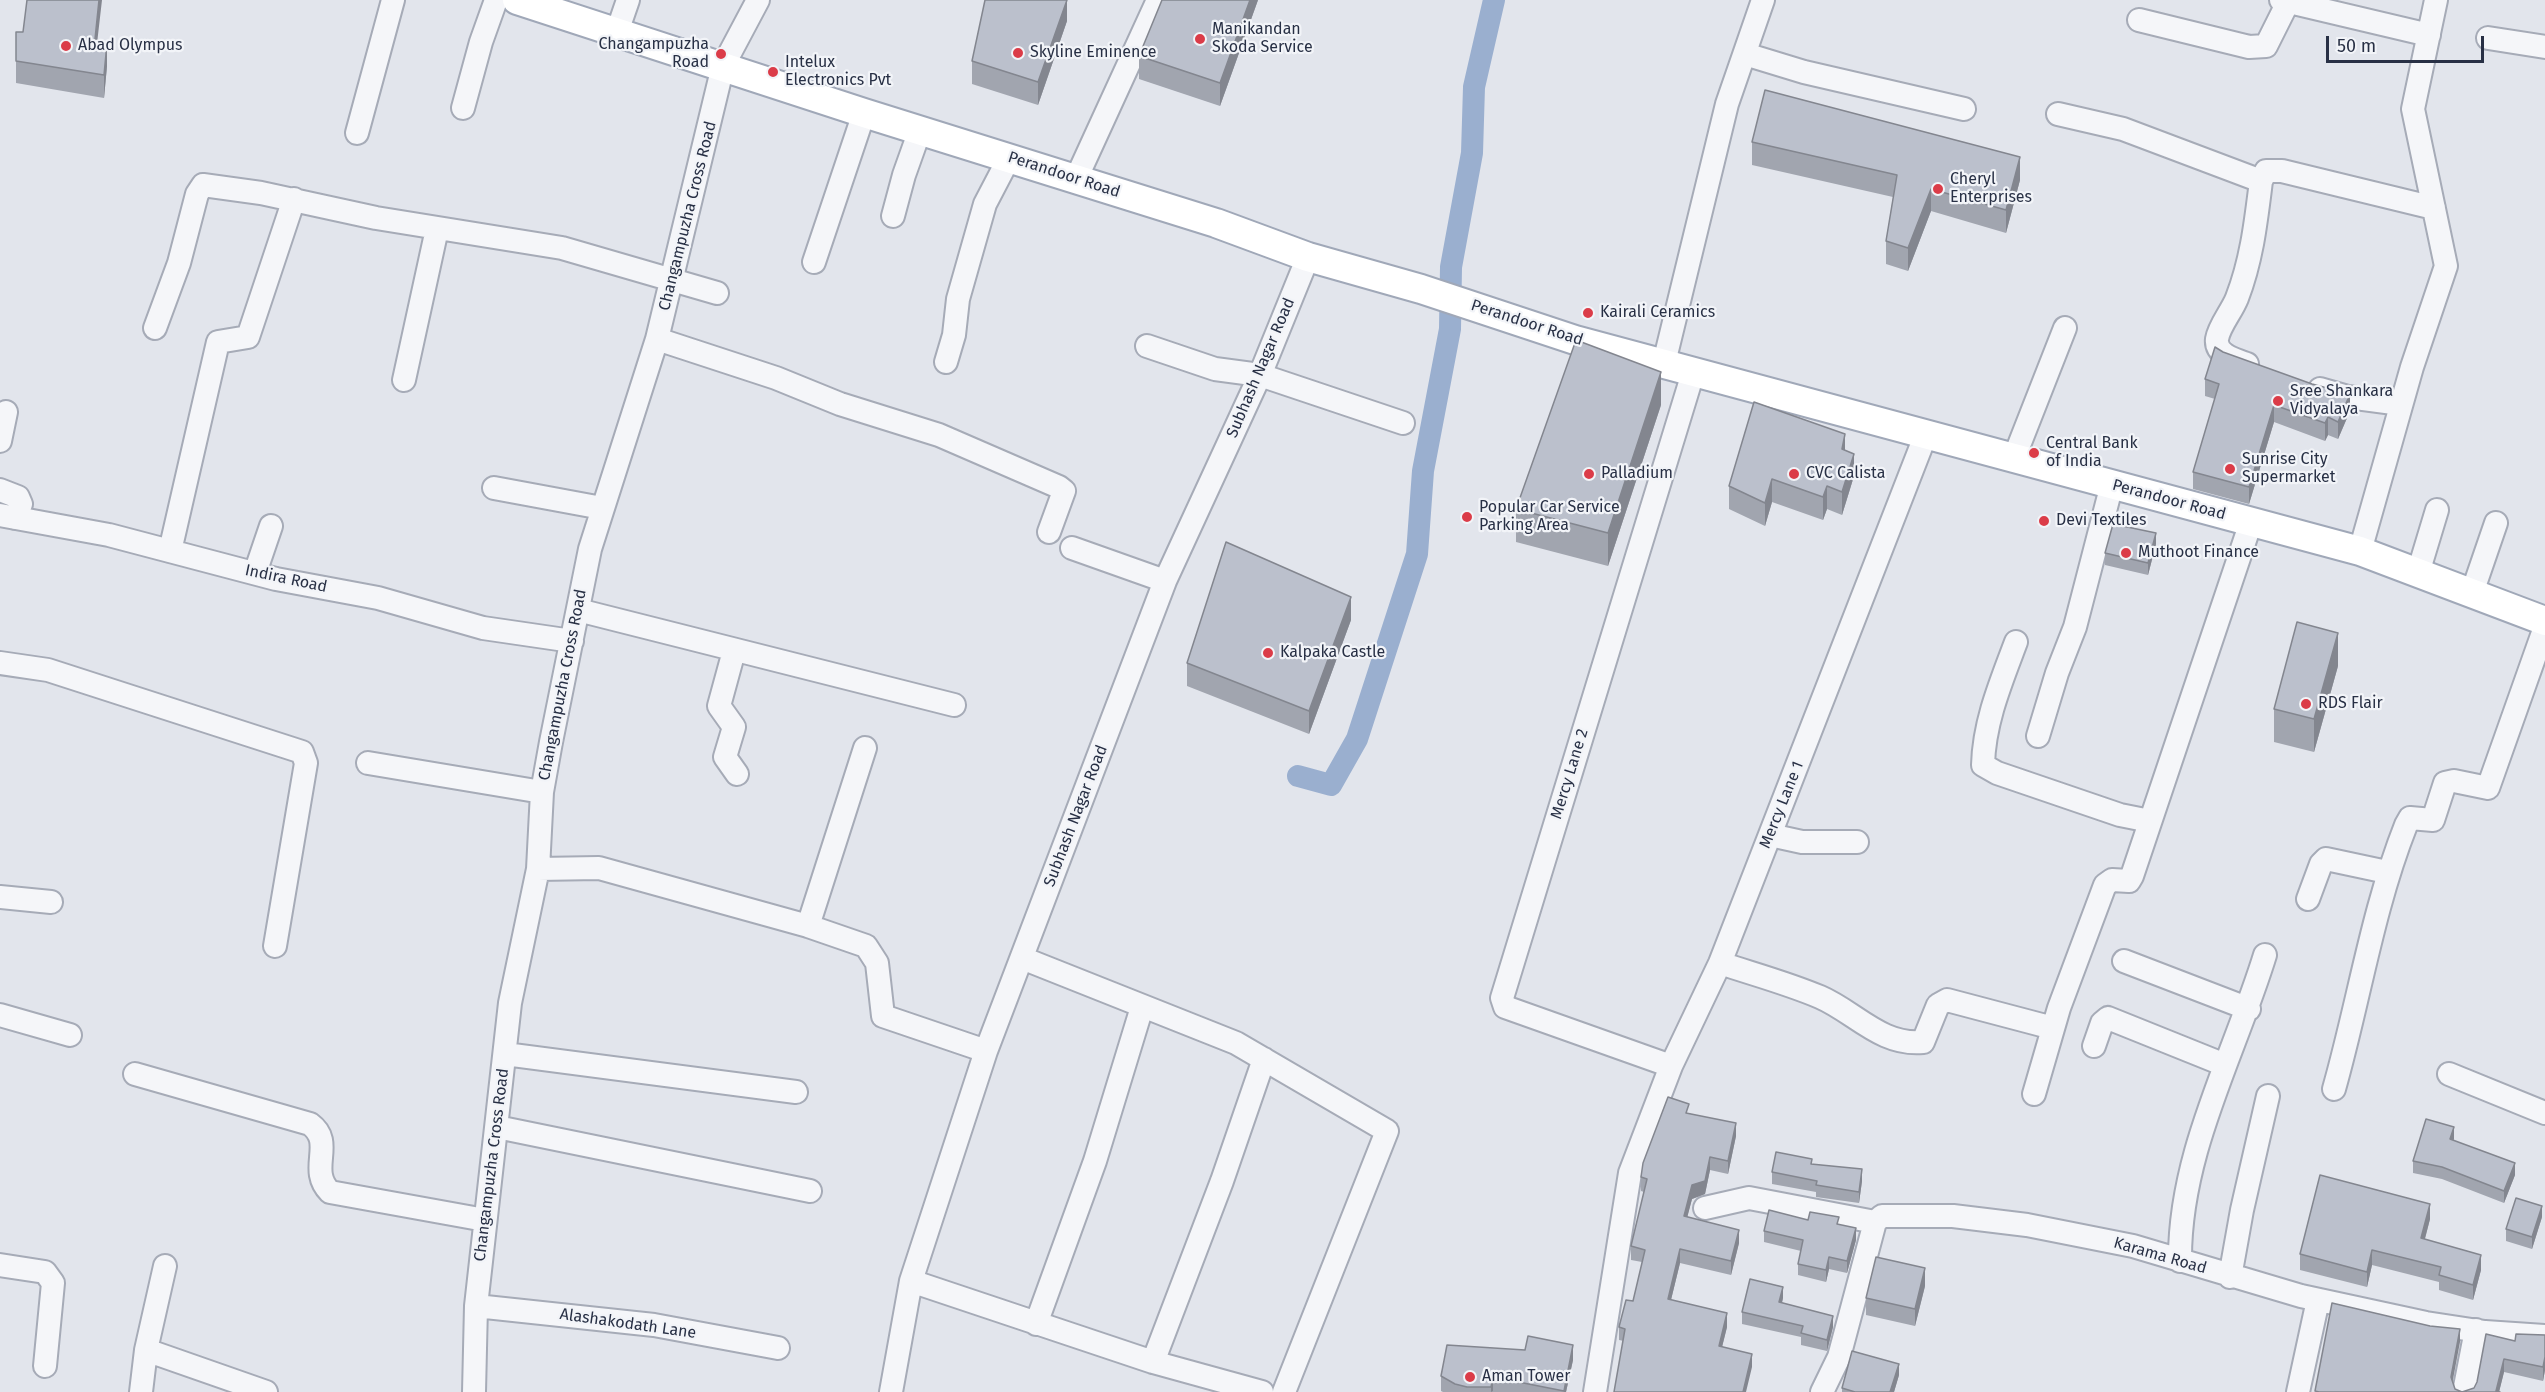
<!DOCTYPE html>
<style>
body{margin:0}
#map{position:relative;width:2545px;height:1392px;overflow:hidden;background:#e2e5ec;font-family:"Fira Sans",sans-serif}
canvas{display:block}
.scale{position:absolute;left:2326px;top:36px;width:158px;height:27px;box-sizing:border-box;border:3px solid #283045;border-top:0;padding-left:8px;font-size:18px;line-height:21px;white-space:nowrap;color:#283045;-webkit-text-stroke:4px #f2f4f8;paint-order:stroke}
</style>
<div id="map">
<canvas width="2545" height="1392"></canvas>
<div class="scale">50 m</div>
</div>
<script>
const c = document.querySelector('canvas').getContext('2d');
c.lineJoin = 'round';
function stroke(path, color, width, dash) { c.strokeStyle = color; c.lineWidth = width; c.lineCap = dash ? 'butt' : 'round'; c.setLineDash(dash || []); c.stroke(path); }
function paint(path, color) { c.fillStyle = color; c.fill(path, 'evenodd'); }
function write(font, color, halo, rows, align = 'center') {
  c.font = font + ' "Fira Sans",sans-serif'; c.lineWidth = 4.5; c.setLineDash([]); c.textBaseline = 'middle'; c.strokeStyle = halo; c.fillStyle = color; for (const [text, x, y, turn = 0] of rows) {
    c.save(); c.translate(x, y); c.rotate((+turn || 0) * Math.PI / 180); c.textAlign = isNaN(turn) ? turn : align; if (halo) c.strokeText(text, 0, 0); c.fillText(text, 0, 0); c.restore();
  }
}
stroke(new Path2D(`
 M1298 776 1331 785 1357 739 1417 554 1423 471 1450 329 1451 267 1472 153 1474 87 1494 0`), '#9aafcf', 22);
const minor = new Path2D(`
 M2281 0 2429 35
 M2139 20 2249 47 2266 46 2288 2
 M617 32 628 0
 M2488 38 2545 47
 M1745 54 1804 72 1964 109
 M463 108 481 42 496 0
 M2058 114 2123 129 2261 181
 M357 133 393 0
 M1076 179 1158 0
 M893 216 904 175 920 130
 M814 262 864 113
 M155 328 179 263 197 194 203 185 261 193 376 218 562 248 717 293
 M657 339 776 378 840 404 939 435 1059 487 1064 491 1049 532
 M1147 346 1215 369 1260 375 1403 423
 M946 362 954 335 958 299 985 204 1009 158
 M1664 363 1727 104 1763 0
 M2247 364C2236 360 2215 355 2217 339 2219 326 2232 311 2237 298 2252 259 2256 221 2261 181L2266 171H2282L2434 208
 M404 380 437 229
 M2320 389 2348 397 2401 404
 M0 441 6 412
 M2014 458 2065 328
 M494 488 602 508
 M0 490 18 497 21 504 15 518
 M0 515 109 535 276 579 378 598 483 628 572 641
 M1072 548 1165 581
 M170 551 218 342 248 337 294 199
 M2360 551 2412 367 2446 266 2413 109 2436 0
 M255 573 271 526
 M2418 573 2437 510
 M2472 593 2496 523
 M578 610 954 705
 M2016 642C2001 682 1984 722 1983 765L1997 773 2120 815 2150 821
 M734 651 719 706 734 727 725 757 737 774
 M0 663 48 670 302 752 306 763 275 946
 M2038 736 2057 673 2075 627 2112 484
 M368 763 542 792
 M1770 835 1802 842H1857
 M538 869 599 868 808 926 866 946 877 963 883 1016 986 1051
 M0 897 51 902
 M2308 899 2321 864 2326 859 2387 872
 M808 926 865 748
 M1022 958 1236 1043 1387 1131 1284 1392
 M2124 961 2249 1009
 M1720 963C1753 974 1787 983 1820 997 1855 1012 1881 1046 1923 1042L1938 1005 1947 1000 2053 1028
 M0 1015 70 1035
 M2094 1046 2102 1023 2108 1018 2225 1065
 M505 1054 796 1092
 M1671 1066 1505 1007 1502 998 1693 373
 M135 1074 310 1124C336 1143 307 1169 330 1192L485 1220
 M2449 1074 2545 1113
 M2334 1089C2359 1001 2372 911 2406 825L2410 818 2433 820 2445 783 2454 781 2488 788 2545 627
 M2034 1094 2059 1008 2105 885 2112 880 2129 881 2132 876 2251 522
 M497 1127 810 1191
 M1705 1208 1749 1198 1875 1222
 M2180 1261C2179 1153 2234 1056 2265 955
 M0 1265 45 1272 53 1283 45 1366
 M2230 1277 2242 1210 2268 1096
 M911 1281 1153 1362 1262 1392
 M476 1306 654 1325 778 1348
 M1036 1324 1095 1161 1142 1007
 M146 1350 266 1392
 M1153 1362 1222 1181 1264 1059
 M141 1392 146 1350 165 1266
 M474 1392 476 1306 510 1003 538 869 542 792 551 742 590 549 657 339 723 66 758 0
 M891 1392 911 1281 986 1051 1165 581 1260 375 1308 257
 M1595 1392 1630 1173 1671 1066 1720 963 1926 434
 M1822 1392 1839 1357 1875 1222 1882 1216H1953L2027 1225 2133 1246 2301 1296 2426 1323 2485 1332 2545 1336
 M2298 1392 2318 1300
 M2464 1392 2476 1330`);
const major = new Path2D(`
 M517 0 864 113 1216 223 1308 257 1421 289 1575 340 2360 551 2545 621`);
stroke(minor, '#a6abb7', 26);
stroke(major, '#a0a8b8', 32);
stroke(minor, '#f5f6f9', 22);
stroke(major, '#fff', 28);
paint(new Path2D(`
 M1067 0V21L1038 105 972 84V61Z
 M1258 0 1220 106 1139 79V56Z
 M16 32 98 39 107 66 104 98 16 83Z
 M1752 142 2020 180 2006 233 1931 211 1908 271 1886 264V241L1893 197 1752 165Z
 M2223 352 2350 411 2338 439 2328 435 2325 441 2274 422 2249 504 2193 489V472L2215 399 2205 396V379Z
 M1661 405 1608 566 1516 542V509Z
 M1845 450 1854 476 1842 515 1827 509 1823 520 1772 502 1765 526 1729 509V486Z
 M2156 544 2148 575 2105 565V553Z
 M1351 620 1309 734 1187 686V663Z
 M2338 666 2314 752 2274 742V709Z
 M1689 1113 1736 1136 1728 1174 1710 1170 1705 1194 1692 1199 1687 1217 1739 1243 1731 1275 1680 1263 1671 1300 1727 1327 1722 1347 1752 1367 1619 1340V1327L1633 1301 1642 1262 1631 1260V1246L1644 1192 1641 1191V1177Z
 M2454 1139 2453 1140 2515 1175 2504 1203 2442 1179 2413 1173V1161Z
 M1772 1172 1862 1181 1859 1203 1816 1197V1192L1772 1184Z
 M2542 1217 2532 1249 2506 1241V1229Z
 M2430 1219 2425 1239 2481 1270 2473 1300 2439 1290V1282L2372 1265 2367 1287 2300 1270V1254Z
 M1808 1220 1839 1224 1856 1240 1847 1273 1829 1269 1826 1282 1798 1275V1264L1801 1251 1764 1242V1231Z
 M1925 1286 1915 1326 1866 1315V1298Z
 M1783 1298 1782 1303 1833 1327 1827 1351 1801 1345V1337L1742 1324V1312Z
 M2545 1335V1370L2543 1381 2504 1372 2499 1392 2474 1388 2515 1341Z
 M1573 1360 1566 1392H1443L1441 1391V1376Z
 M1899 1375 1894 1392H1842V1388Z`), '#a1a5af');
paint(new Path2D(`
 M99 0H102L95 61V39Z
 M1067 0V21L1038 105V82Z
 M1250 0H1258L1220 106V83Z
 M107 43V66L104 98V75Z
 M2020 157V180L2006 233V210Z
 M1931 189V211L1908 271V248Z
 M1661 372V405L1608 566V533Z
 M2350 394V411L2338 439V422Z
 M2274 405V422L2249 504V487Z
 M2328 417V435L2325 441V423Z
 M1845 434V457L1842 449Z
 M1854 454V476L1842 515V492Z
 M1772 479V502L1765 526V503Z
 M1827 486V509L1823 520V497Z
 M2156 533V544L2148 575V563Z
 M1351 597V620L1309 734V711Z
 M2338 633V666L2314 752V719Z
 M1736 1123V1136L1728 1174V1161Z
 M2454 1127V1139L2450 1150V1139Z
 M1710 1157V1170L1705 1194 1692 1199 1684 1230V1216L1692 1185Z
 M2515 1163V1175L2504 1203V1191Z
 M1862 1169V1181L1859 1203V1192Z
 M2430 1204V1219L2421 1253V1238Z
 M2542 1206V1217L2532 1249V1237Z
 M1856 1228V1240L1847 1273V1261Z
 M1739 1230V1243L1731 1275V1261Z
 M1680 1249V1263L1668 1312V1299Z
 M2372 1250V1265L2367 1287V1272Z
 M2481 1255V1270L2473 1300V1285Z
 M1829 1257V1269L1826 1282V1270Z
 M1925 1268V1286L1915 1326V1309Z
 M1783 1287V1298L1779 1314V1302Z
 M1727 1313V1327L1719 1359V1346Z
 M1833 1316V1327L1827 1351V1340Z
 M2460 1329V1342L2451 1390V1377Z
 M1573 1345V1360L1566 1392H1564Z
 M1752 1354V1367L1746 1392H1743Z
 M2545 1357V1370L2543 1381V1367Z
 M2504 1359V1372L2499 1392H2496Z
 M1899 1364V1375L1894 1392H1890Z
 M1493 1377V1391L1491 1392V1387Z`), '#83868f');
const building = new Path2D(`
 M27 0H99L95 39 107 43 104 75 16 61V32H23Z
 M985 0H1067L1038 82 972 61Z
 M1162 0H1250L1220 83 1139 56Z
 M1765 90 2020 157 2006 210 1931 189 1908 248 1886 241 1897 175 1752 142Z
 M1576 340 1661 372 1608 533 1516 509Z
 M2215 347 2223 352 2312 384 2350 394 2338 422 2328 417 2325 423 2274 405 2249 487 2193 472 2219 384 2205 379Z
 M1754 402 1845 434 1842 449 1854 454 1842 492 1827 486 1823 497 1772 479 1765 503 1729 486Z
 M2113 524 2156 533 2148 563 2105 553Z
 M1226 542 1351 597 1309 711 1187 663Z
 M2297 622 2338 633 2314 719 2274 709Z
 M1668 1097 1689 1104 1686 1113 1736 1123 1728 1161 1710 1157 1705 1181 1692 1185 1684 1216 1739 1230 1731 1261 1680 1249 1668 1299 1727 1313 1719 1346 1752 1354 1743 1392H1614L1625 1329 1619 1327 1626 1300 1633 1301 1645 1250 1631 1246 1647 1179 1641 1177 1643 1163Z
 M2426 1119 2454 1127 2450 1139 2515 1163 2504 1191 2442 1167 2413 1161Z
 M1776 1152 1812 1159 1811 1164 1862 1169 1859 1192 1816 1185 1817 1181 1772 1172Z
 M2320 1175 2430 1204 2421 1238 2481 1255 2473 1285 2439 1275 2441 1267 2372 1250 2367 1272 2300 1254Z
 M2516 1198 2542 1206 2532 1237 2506 1229Z
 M1769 1210 1808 1220 1810 1212 1839 1217 1837 1224 1856 1228 1847 1261 1829 1257 1826 1270 1798 1264 1803 1240 1764 1231Z
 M1876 1257 1925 1268 1915 1309 1866 1298Z
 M1750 1279 1783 1287 1779 1302 1833 1316 1827 1340 1801 1333 1803 1326 1742 1312Z
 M2332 1303 2430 1326 2460 1329 2451 1377 2455 1389 2462 1392H2319L2315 1391Z
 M2486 1334 2515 1341 2516 1334 2545 1335V1357L2543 1367 2504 1359 2496 1391 2500 1392H2462L2474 1388 2477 1382Z
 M1528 1336 1573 1345 1564 1391 1493 1377 1491 1387H1467L1455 1384 1441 1376 1447 1345 1525 1350Z
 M1852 1351 1899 1364 1890 1392H1855L1842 1388Z`);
paint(building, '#bbc0cc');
stroke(building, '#83868f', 1.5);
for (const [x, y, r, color] of [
 [1200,39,6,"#db3c48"],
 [66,46,6,"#db3c48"],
 [1018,53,6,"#db3c48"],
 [721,54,6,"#db3c48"],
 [773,72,6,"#db3c48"],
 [1938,189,6,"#db3c48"],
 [1588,313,6,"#db3c48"],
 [2278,401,6,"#db3c48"],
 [2034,453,6,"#db3c48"],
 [2230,469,6,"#db3c48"],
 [1589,474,6,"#db3c48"],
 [1794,474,6,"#db3c48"],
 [1467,517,6,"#db3c48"],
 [2044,521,6,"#db3c48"],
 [2126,553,6,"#db3c48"],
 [1268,653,6,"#db3c48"],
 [2306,704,6,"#db3c48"],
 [1470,1377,6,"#db3c48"]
]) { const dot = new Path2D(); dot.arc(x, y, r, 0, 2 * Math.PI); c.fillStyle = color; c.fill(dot); stroke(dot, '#f2f4f8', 2); }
write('16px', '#283045', '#f2f4f8', [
 ["Manikandan",1212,30],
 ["Skoda Service",1212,48],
 ["Changampuzha",709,45,"right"],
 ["Road",709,63,"right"],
 ["Abad Olympus",78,46],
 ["Skyline Eminence",1030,53],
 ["Intelux",785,63],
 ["Electronics Pvt",785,81],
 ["Cheryl",1950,180],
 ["Enterprises",1950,198],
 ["Kairali Ceramics",1600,313],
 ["Sree Shankara",2290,392],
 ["Vidyalaya",2290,410],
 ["Central Bank",2046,444],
 ["of India",2046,462],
 ["Sunrise City",2242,460],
 ["Supermarket",2242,478],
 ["Palladium",1601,474],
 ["CVC Calista",1806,474],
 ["Popular Car Service",1479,508],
 ["Parking Area",1479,526],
 ["Devi Textiles",2056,521],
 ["Muthoot Finance",2138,553],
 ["Kalpaka Castle",1280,653],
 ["RDS Flair",2318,704],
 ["Aman Tower",1482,1377]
], 'left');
write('16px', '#283045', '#f2f4f8', [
 ["Perandoor Road",1064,175,18],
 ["Changampuzha Cross Road",688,216,-76],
 ["Perandoor Road",1527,323,18],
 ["Subhash Nagar Road",1261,368,-67],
 ["Perandoor Road",2169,500,15],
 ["Indira Road",286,579,12],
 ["Changampuzha Cross Road",563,685,-79],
 ["Mercy Lane 2",1570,774,-73],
 ["Mercy Lane 1",1782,805,-68],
 ["Subhash Nagar Road",1076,816,-69],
 ["Changampuzha Cross Road",492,1165,-83],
 ["Karama Road",2160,1256,16],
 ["Alashakodath Lane",628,1324,8]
]);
</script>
